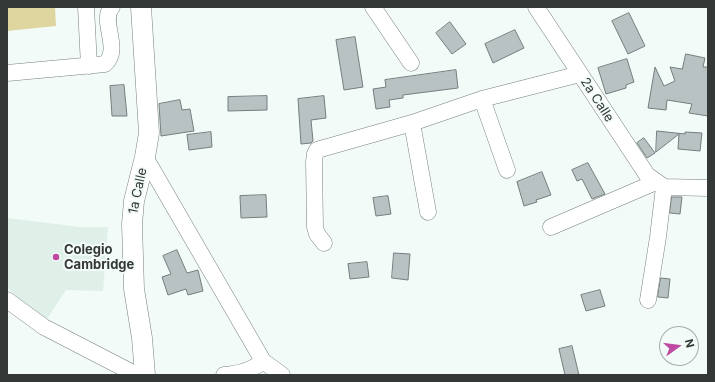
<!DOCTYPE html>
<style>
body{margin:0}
#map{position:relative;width:715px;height:382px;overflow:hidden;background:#f2fbf7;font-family:Inter,sans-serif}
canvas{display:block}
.frame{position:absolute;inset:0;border:8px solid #343836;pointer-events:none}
.north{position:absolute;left:659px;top:326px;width:40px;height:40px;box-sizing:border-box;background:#f2fbf7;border:1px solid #a6adaa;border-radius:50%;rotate:76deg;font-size:11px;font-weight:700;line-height:16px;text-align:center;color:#343836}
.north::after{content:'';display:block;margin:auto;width:14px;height:18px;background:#bf4aa1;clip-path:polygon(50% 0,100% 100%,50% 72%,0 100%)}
</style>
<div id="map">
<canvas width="715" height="382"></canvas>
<div class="frame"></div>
<div class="north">N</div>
</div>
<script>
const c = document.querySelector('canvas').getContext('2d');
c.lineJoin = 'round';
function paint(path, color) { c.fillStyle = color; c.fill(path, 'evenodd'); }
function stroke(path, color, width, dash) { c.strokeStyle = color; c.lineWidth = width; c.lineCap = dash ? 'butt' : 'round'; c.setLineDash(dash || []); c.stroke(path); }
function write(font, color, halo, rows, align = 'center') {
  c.font = font + ' Inter,sans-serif'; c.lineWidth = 4; c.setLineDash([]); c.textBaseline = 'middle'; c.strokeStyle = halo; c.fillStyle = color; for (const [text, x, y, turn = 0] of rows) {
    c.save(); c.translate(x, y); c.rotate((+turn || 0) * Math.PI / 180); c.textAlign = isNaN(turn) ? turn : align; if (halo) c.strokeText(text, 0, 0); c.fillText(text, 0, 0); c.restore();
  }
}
paint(new Path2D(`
 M7 218 80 227H108L103 291 66 290 43 325 7 287Z`), '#dff0e9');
paint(new Path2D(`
 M7 7H55L56 26 7 31Z`), '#ded59f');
const building = new Path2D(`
 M629 13 645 46 628 54 612 21Z
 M450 22 466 44 452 54 436 33Z
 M515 30 524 48 493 63 485 44Z
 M355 37 363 87 344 90 336 40Z
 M686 54 705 58 703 67H708V116L689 113 692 104 667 100 666 110 648 108 655 67 664 86 675 81 670 67 682 69Z
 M627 59 634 82 626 85V88L606 94 598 68Z
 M456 70 458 88 403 95V98L389 100 390 107 376 109 373 89 386 87 385 80Z
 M124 85 127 116H112L110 86Z
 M267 96V110L228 111V97Z
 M324 96 326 118 311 120 313 141 311 143 301 144 298 99Z
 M180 100 182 110 190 109 194 131 161 136 159 104Z
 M657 131 685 134V132L702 133 700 151 678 149 679 134 656 152Z
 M211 132 212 147 189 150 187 135Z
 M644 138 655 153 647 158 637 143Z
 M588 163 605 194 592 199 582 179 577 181 572 170Z
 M542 172 551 195 536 200 537 202 524 206 517 182Z
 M266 195 267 217 241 218 240 196Z
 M388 196 391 214 376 216 373 198Z
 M672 197H682L680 214 670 213Z
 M177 250 187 273 198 270 203 291 188 295 186 289 168 295 162 277 171 274 163 256Z
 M394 253 410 254 408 280 392 278Z
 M367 262 369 277 350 279 348 264Z
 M661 278 670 279 668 298 658 297Z
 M600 290 605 306 586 311 581 295Z
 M572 346 579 375H565L559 349Z`);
paint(building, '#b8c2c3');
stroke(building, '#757e7e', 1);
const minor = new Path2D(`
 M86 7 89 66
 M373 7 411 63
 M536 7 647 175 664 187 708 188
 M7 73 105 64C122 49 99 20 112 7
 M482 99 507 170
 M412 123 428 212
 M145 157 263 361 282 375
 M551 227 656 182
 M324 243 317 234 315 227 314 162 315 154 317 150 412 123 482 99 580 74
 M7 300 44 327 137 375
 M648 300 658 237 664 187
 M224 375C238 374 252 371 263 361`);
const major = new Path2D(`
 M141 7 149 133 145 157 134 201 132 224 134 289 142 338 145 375`);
stroke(minor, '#78807c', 17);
stroke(major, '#78807c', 21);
stroke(minor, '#fff', 16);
stroke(major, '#fff', 20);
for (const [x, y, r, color] of [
 [56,257,4,"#bf4aa1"]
]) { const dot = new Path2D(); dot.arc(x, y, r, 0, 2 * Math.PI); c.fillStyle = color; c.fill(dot); stroke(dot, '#f2fbf7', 1.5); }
write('13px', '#343836', '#f2fbf7', [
 ["2a Calle",597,100,57],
 ["1a Calle",138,191,-78]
]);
write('bold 13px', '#343836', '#f2fbf7', [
 ["Colegio",64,250],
 ["Cambridge",64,265]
], 'left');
</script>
